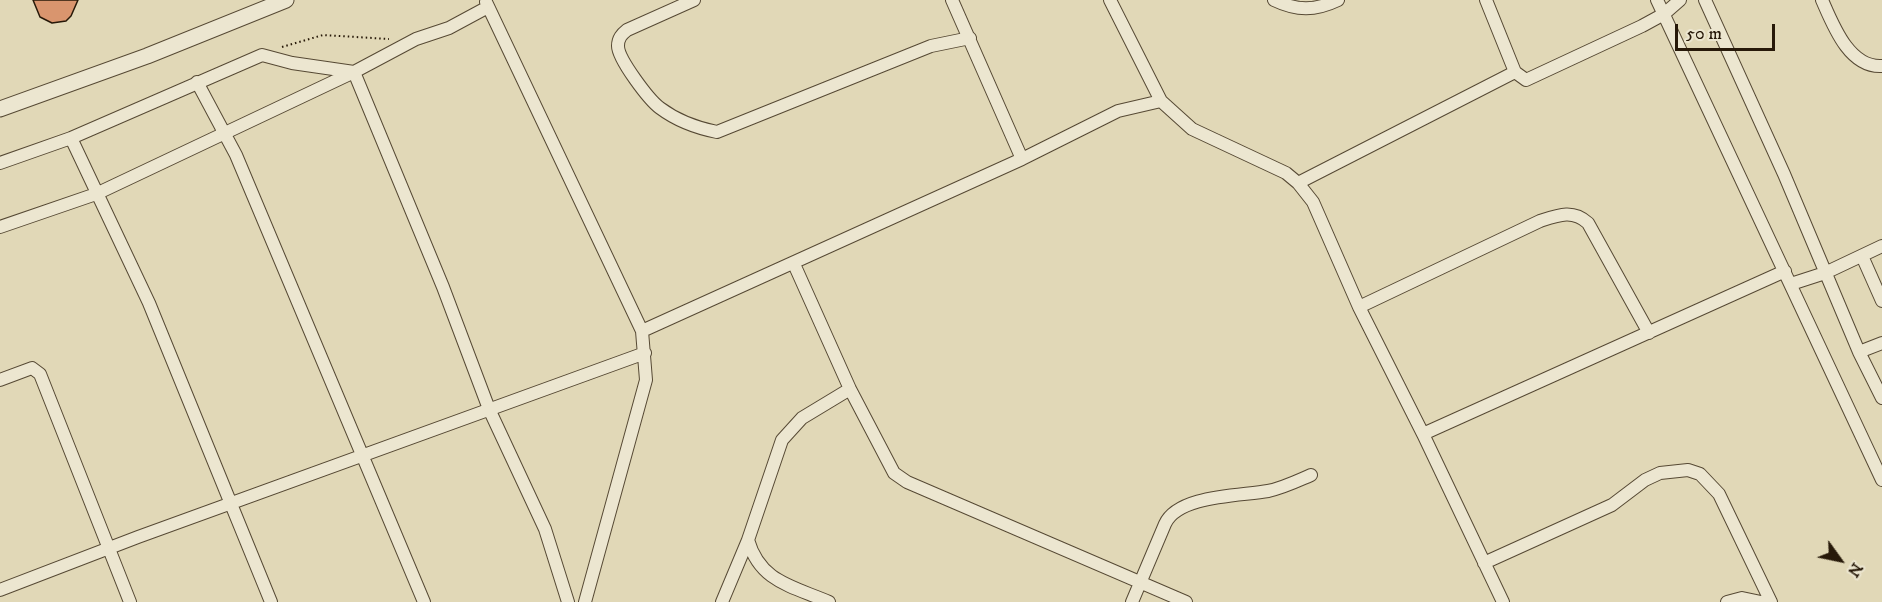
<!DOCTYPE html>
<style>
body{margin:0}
#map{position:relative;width:1882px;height:602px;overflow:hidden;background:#e1d8b7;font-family:"IM FELL DW Pica",serif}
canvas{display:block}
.north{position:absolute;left:1810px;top:530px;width:60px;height:60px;-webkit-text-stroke:4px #ece6d0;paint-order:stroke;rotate:123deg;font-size:16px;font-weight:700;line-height:24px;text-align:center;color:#271909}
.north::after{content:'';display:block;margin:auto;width:21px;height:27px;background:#271909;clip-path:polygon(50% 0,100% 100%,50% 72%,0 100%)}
.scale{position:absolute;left:1675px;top:24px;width:100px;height:27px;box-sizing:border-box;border:3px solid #271909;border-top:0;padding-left:8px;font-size:18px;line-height:21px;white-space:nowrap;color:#271909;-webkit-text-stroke:4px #ece6d0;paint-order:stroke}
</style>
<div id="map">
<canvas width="1882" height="602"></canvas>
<div class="north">N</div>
<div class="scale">50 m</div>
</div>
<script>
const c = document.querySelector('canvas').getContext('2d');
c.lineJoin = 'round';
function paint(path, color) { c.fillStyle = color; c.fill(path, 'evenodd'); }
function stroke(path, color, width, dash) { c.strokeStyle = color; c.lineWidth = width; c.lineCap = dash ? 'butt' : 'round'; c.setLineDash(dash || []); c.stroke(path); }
const building = new Path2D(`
 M33 0H78L71 16 66 21 52 23 40 17Z`);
paint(building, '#d9956e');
stroke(building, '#271909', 1.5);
const minor = new Path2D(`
 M694 0 627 30C622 34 618 38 618 46 618 59 649 100 660 108 676 120 697 128 717 132L931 46 970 38
 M952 0 1022 159
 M1110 0 1161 101
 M1274 0C1297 11 1315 11 1338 0
 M1486 0 1515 72 1526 80 1642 26 1664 14 1680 0
 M1657 0 1882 480
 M1705 0 1784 174 1859 352 1882 398
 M1822 0C1833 25 1849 68 1882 66
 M486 2 642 331 646 380 585 602
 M488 7 449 28 416 39 354 72 443 287 489 409 545 529 568 602
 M197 82 236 155 424 602
 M71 138 149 303 271 602
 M0 163 71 138 262 55 292 63 354 72 96 194 0 227
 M1298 183 1515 72
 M1862 256 1882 301
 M794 264 850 389 894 473 907 482 1186 602
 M1791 284 1825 273 1882 246
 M1359 307 1540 221C1558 215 1573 209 1588 223L1649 333
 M642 331 1022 159 1118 111 1161 101 1192 129 1286 173 1298 183 1313 202 1359 307 1423 434 1503 602
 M1859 352 1882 343
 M0 380 32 368 40 374 130 602
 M1423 434 1785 271
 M748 540 782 440 802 418 850 389
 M1484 563 1612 505 1645 480 1660 473 1688 470 1700 474 1719 494 1771 602
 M0 590 138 537 645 353
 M722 602 748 540C760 582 792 586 829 602
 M1132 602 1165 524C1178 495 1240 496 1268 491 1283 488 1297 481 1311 475
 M1727 602 1742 598 1761 602`);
const tertiary = new Path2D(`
 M0 109 147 56 286 0`);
stroke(minor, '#564934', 14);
stroke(tertiary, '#564934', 17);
stroke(new Path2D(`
 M282 47 323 35 389 39`), '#271909', 2, [1.5, 3]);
stroke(minor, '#ece6d0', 12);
stroke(tertiary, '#ece6d0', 15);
</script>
